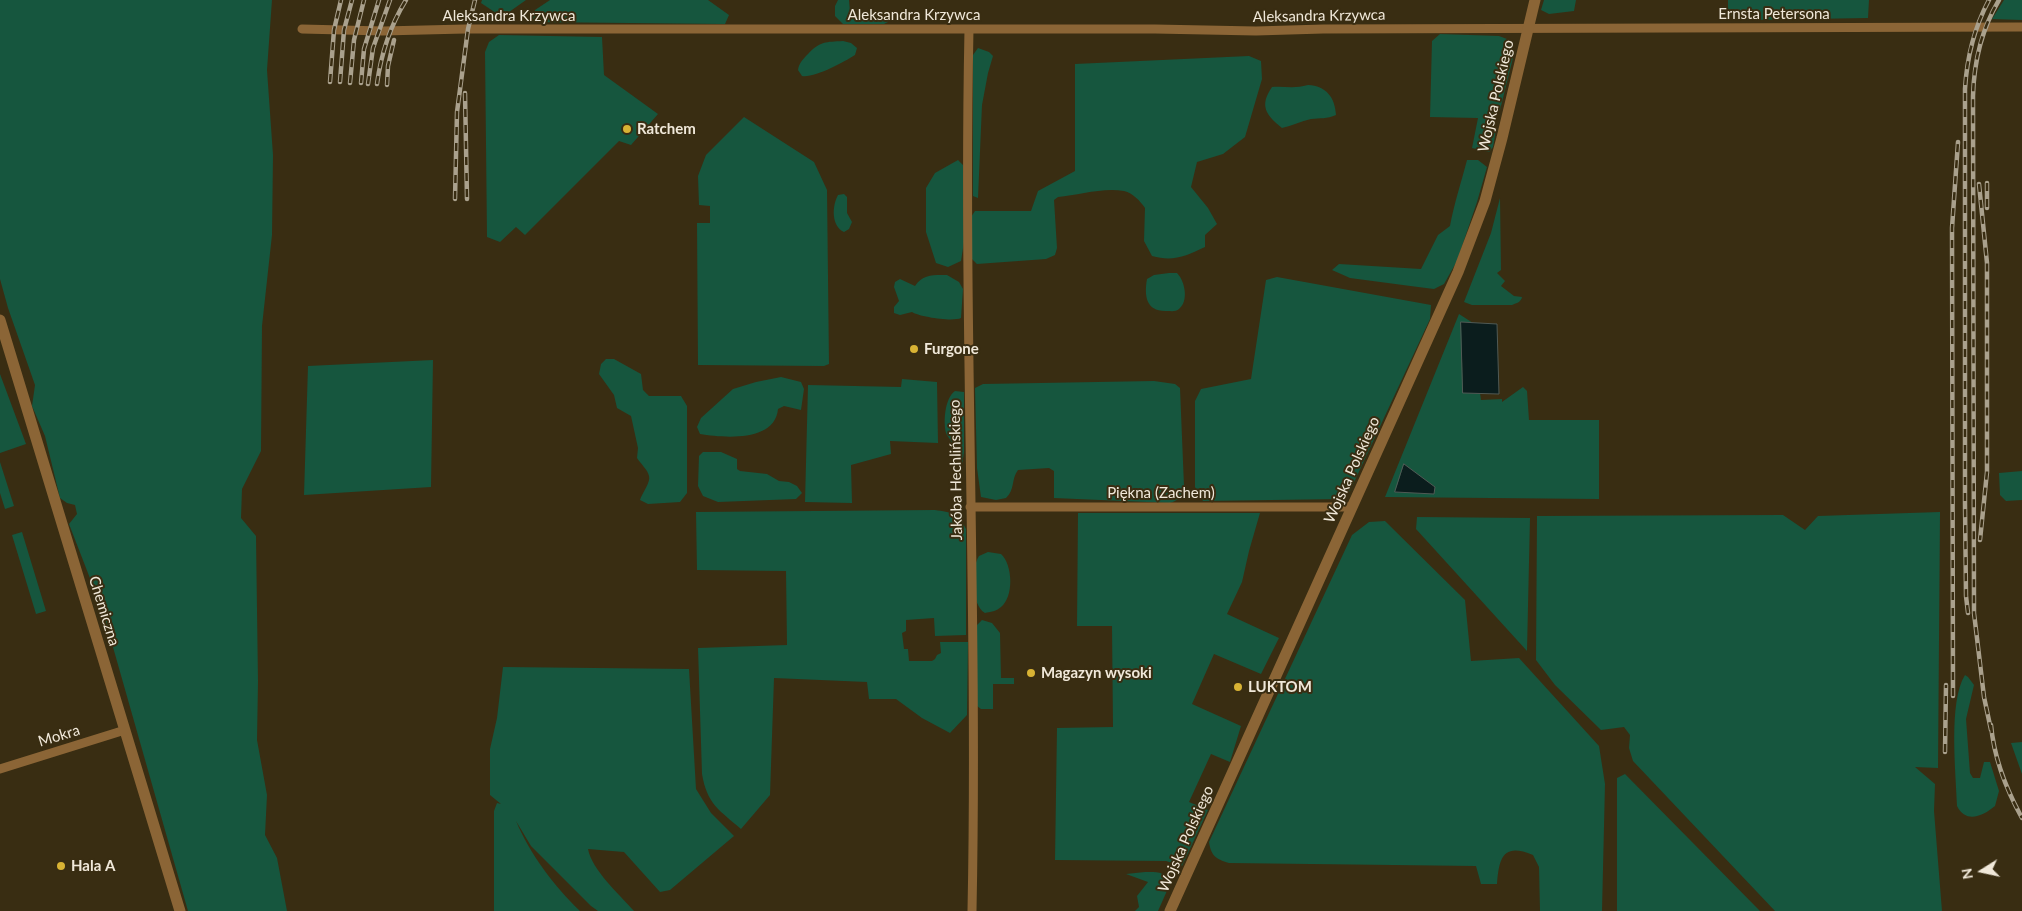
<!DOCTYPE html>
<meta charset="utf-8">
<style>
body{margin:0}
#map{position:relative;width:2022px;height:911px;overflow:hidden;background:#392d12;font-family:Lato,sans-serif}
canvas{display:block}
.north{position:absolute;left:1957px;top:846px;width:50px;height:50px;-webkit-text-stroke:4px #392d12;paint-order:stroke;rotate:260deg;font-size:14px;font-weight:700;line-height:20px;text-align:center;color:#f0e8d9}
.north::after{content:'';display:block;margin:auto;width:18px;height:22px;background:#f0e8d9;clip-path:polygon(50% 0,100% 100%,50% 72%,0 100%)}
</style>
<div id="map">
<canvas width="2022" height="911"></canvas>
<div class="north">N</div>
</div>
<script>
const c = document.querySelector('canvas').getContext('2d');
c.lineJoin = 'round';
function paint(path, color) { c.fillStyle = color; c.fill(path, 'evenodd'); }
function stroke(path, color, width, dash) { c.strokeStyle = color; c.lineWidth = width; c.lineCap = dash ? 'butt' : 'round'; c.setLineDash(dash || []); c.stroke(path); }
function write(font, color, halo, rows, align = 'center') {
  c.font = font + ' Lato,sans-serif'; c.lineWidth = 4; c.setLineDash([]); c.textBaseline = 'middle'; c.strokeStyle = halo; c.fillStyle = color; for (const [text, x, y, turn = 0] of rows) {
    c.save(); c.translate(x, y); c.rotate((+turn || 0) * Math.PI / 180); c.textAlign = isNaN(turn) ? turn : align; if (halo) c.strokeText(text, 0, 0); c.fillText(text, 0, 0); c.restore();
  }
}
paint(new Path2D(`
 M0 0H272L267 70 273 155 272 235 262 326 261 451 242 489 241 518 256 536 258 682 257 740 267 795 265 835 277 858 287 911H188L103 612 69 524 77 514 75 505 67 503 60 498 45 436 32 406 35 385 8 308 0 279Z
 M482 0H526L502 17 481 3Z
 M550 0H708L729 15 725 24 532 22 535 10Z
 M838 0H849L850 12 853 14 884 13 889 18 888 22 884 24H843L835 16V6Z
 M1544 0H1576L1574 11 1549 14 1541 10Z
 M1728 0H1869L1868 18 1748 20 1728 15Z
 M2004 0H2022V20L1992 19Z
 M1440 34 1499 36 1507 39 1512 45 1513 58 1500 110 1489 119 1488 128 1496 130 1493 147 1489 152 1472 148 1478 118 1430 117 1432 41Z
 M499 35 602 37 604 75 658 114 631 145 619 141 525 235 516 227 500 242 487 237 485 52 489 42Z
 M843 41 851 43 857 48 855 55C844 62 815 78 802 76L798 70C799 63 803 59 808 54 820 41 826 42 843 41Z
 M978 48 989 52 993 56 988 73 982 105 978 198 973 196V55Z
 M1249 56 1261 61 1262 79 1245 137 1223 154 1197 162 1191 187 1208 208 1217 224 1205 235V247C1186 256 1173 262 1152 256L1144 241 1145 208C1140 201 1133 193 1124 191 1104 187 1078 195 1058 197L1054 200 1057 248 1055 255 1046 259 977 264 972 259 971 217 975 211H1031L1038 191 1075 171V64Z
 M1308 85C1326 86 1335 97 1336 115 1327 119 1320 118 1311 119 1301 121 1292 126 1282 128 1266 115 1259 106 1272 87 1285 86 1294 89 1308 85Z
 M744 117 814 162 827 190 829 364 824 366 698 365 697 223H710V206L699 205 698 176 706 155Z
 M958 160 963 165 964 242 961 261 948 267 936 263 926 232V188L935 173Z
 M1467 160H1478L1487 167 1477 202 1457 261 1444 284 1434 289 1418 287 1350 278 1332 270 1339 264 1421 269 1438 235 1450 226C1454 204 1461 183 1467 160Z
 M844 194 847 197V213L852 222 849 229 844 232C831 226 832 206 838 195Z
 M1500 198 1501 270 1497 273 1505 281 1501 286 1514 296 1522 297C1521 302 1517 303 1512 305H1472L1464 302 1491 233Z
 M1169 273H1177C1185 281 1189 301 1179 309 1176 312 1171 311 1167 311 1146 312 1144 296 1147 279L1154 275Z
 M947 275 959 282 963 289 961 318C953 322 920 317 912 312L900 315 894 313V307L899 301 894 287 895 282 900 279 915 286C923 274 933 275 947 275Z
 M1277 277 1431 305 1430 319 1350 491 1342 499 1203 501 1195 487V401L1201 389 1251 379 1266 280Z
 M1459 314 1473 323 1462 322 1463 393H1480L1481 400 1502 399V402L1523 387 1527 391 1529 420H1599V499L1385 497Z
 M606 359H614L641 374 643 390 649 396H681L687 406V493L680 502 648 504 640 500C642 493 651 482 649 476 648 470 640 463 637 458L638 448 631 416 617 408 614 395 599 374 601 364Z
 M433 360 431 487 304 495 308 366Z
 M0 374 26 444 0 453Z
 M781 377 801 382 804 389 801 410 784 406 778 409C775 442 725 438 700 434L697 427 701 418 733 389 756 382Z
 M902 379 937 382 938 443 890 441 891 454 851 465 852 503 805 502 808 385 901 387Z
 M1154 381 1175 384 1180 388 1184 486C1182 495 1180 500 1170 503L1054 498V471L1049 468 1018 470C1011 479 1015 490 1006 498L996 500 981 497 977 468 975 388 983 384Z
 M955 391 964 392V452L962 465 958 466C954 459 955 451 952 443 951 440 947 436 946 433 943 421 945 398 955 391Z
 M703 452H721L737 459V469L740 471 767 474 779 481 789 482 797 486 802 493 796 499 718 502 703 496 698 486 699 456Z
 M0 462 14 506 5 509 0 493Z
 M2022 471V500L2006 501 2000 495 1999 473Z
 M935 510C951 512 959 514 966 529V635L935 636 934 618 906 620V631L902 633 904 649H908L909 661H932L935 659 937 655 941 653 940 642H968L967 715 950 733 922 718 896 699H869L867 682 774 678 770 795 741 829C719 810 707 804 702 774L698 648 787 645 786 571 697 570 696 512Z
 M1940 512 1938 768 1915 767 1935 784 1934 811 1942 911H1775L1633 761 1629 748 1630 735 1624 727 1601 730 1555 685 1536 660 1537 516 1783 515 1805 530 1818 516Z
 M1078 513H1260L1249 551 1242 582 1227 614 1279 638 1261 674 1214 654 1192 704 1241 726 1230 762 1211 754 1189 802 1208 810 1182 866 1166 861 1055 860 1057 728 1113 727 1112 626H1077Z
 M1417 517 1530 518 1527 651 1416 529Z
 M1385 521 1465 600 1471 661 1519 658 1599 746 1605 784 1602 911H1540L1539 867 1533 855C1503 842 1499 858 1497 884H1481L1476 866 1229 863C1215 859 1211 855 1209 842L1352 535 1369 522Z
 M22 532 46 611 36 614 12 535Z
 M988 552 1001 554C1013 565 1014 597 1001 607 997 611 990 612 985 613 971 605 971 568 979 556Z
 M982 620 992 623 1000 633 1001 678H1014V684H993V709H981L977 706V625Z
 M503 667 689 669 696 789 711 813 734 836 670 890 660 892 624 852 588 849C592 870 619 894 634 911H598L591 906 531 846 516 821C530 854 554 886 580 911H494V811L497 803 501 804 490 795V749L497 718Z
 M1965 675 1968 677 1974 685 1966 719 1970 773 1973 778H1980L1984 762H1990L1999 791 1995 806C1983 816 1966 824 1957 806 1956 773 1948 702 1965 675Z
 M2022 742V774L2011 743Z
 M1625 774 1760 911H1617V778Z
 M1145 872C1157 872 1166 871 1170 884L1158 911H1135L1139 907 1137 896 1148 882 1126 874Z`), '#16563e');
const water = new Path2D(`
 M1461 322 1497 324 1499 394 1463 393Z
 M1404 464 1435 487 1434 494 1395 492Z`);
paint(water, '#0b1d1d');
stroke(water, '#505a55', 1);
stroke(new Path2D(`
 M302 29 383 31 465 29H1155L1256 31 1323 29 2022 27
 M969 29C963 323 978 617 972 911
 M970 507H1351
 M0 769 125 730`), '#8b6536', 9);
stroke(new Path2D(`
 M0 320 180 911
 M1170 911 1458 272 1485 201 1502 138 1535 0`), '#8b6536', 11);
const rail = new Path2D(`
 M330 82 334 30 341 0
 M340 82 344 30 352 0
 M350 83 354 40 364 0
 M361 83 364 49 379 0
 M368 84 373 48 390 0
 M377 84C381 54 390 26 406 0
 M387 85 388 66 394 40
 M465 93 467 199
 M1987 183V208
 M1979 184 1987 263V472L1980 540
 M455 199 457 112 468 29 475 0
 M1968 613 1966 596 1965 504V89C1967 56 1974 28 1989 0
 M1953 696 1952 228 1958 142
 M1991 725C1994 758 2006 789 2022 818
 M1991 730 1984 697 1974 613 1973 96C1974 61 1981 30 1999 0
 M1945 752 1946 685`);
stroke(rail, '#aaa18d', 4.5);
stroke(rail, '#392d12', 2.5, [8]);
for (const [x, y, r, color] of [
 [627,129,5,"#d9b334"],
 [914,349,5,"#d9b334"],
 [1031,673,5,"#d9b334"],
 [1238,687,5,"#d9b334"],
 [61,866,5,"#d9b334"]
]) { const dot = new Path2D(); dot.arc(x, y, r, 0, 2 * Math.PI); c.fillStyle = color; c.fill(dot); stroke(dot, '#392d12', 2); }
write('15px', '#f0e8d9', '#392d12', [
 ["Ernsta Petersona",1774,14],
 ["Aleksandra Krzywca",914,15],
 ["Aleksandra Krzywca",509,16],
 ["Aleksandra Krzywca",1319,16,-1],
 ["Wojska Polskiego",1496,96,-77],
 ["Jakóba Hechlińskiego",956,470,-91],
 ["Wojska Polskiego",1352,470,-66],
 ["Piękna (Zachem)",1161,493],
 ["Chemiczna",104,611,73],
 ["Mokra",59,736,-17],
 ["Wojska Polskiego",1186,839,-66]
]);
write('bold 15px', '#f0e8d9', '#392d12', [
 ["Ratchem",637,129],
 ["Furgone",924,349],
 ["Magazyn wysoki",1041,673],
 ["LUKTOM",1248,687],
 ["Hala A",71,866]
], 'left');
</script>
